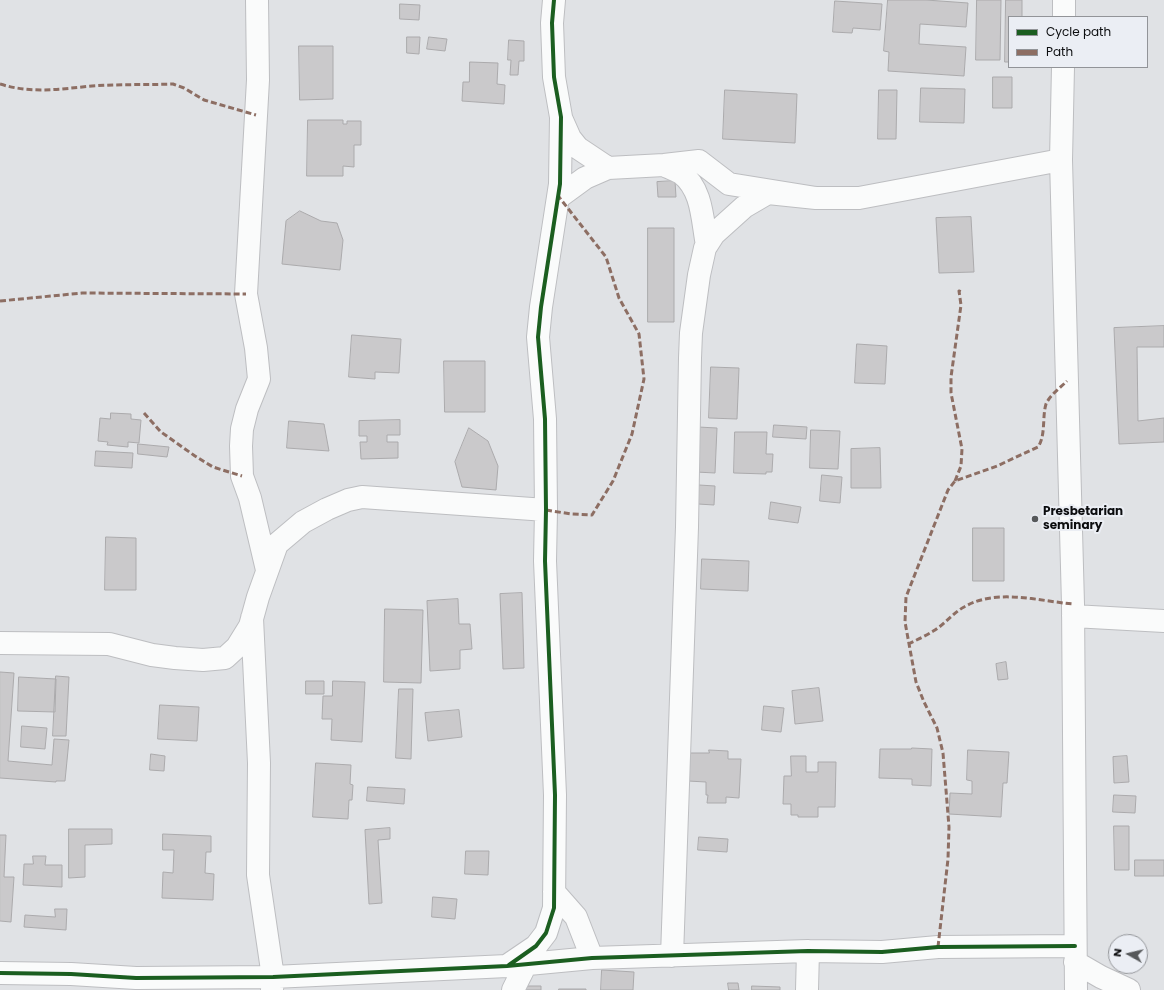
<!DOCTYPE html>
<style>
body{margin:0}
#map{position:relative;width:1164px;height:990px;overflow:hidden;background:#e0e2e5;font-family:Poppins,sans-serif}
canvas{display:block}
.legend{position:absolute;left:1008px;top:16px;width:140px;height:52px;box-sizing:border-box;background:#ebeef4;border:1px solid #929498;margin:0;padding:5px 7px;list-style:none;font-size:12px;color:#0c0d0f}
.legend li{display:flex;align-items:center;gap:8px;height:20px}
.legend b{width:20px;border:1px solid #929498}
.north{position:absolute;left:1108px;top:934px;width:40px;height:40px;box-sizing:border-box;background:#ebeef4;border:1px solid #929498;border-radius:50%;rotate:278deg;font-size:11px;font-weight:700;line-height:16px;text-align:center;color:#0c0d0f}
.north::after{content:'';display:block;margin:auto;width:14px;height:18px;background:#56585a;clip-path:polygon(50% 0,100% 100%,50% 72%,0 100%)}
</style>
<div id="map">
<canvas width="1164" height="990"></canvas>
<ul class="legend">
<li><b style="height:5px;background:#1b5e20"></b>Cycle path</li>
<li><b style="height:5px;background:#8d6e63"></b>Path</li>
</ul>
<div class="north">N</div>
</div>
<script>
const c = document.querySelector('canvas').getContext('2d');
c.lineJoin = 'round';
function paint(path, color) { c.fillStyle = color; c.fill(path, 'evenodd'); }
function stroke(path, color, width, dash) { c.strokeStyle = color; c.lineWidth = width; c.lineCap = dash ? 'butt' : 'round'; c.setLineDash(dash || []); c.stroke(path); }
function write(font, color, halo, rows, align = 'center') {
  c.font = font + ' Poppins,sans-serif'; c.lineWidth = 4; c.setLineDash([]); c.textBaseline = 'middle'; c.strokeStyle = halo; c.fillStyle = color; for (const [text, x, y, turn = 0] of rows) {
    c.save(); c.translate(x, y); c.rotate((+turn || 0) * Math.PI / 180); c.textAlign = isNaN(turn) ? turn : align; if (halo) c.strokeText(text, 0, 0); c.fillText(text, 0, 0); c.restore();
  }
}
const building = new Path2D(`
 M888 0H926L968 3 966 27 920 24 919 44 966 47 964 76 888 71 889 52 884 51Z
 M977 0H1001L1000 60H976Z
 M1006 0H1022V17H1009V62H1005Z
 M835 1 882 4 880 30 853 28 852 33 833 32Z
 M400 4 420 5 419 20 400 19Z
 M407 37H420L419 54 407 53Z
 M429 37 447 39 445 51 427 49Z
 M509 40 524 41V61H519L518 75H510L511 60H508Z
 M299 46H333V99L300 100Z
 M470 62 498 63 497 84 505 85 504 104 462 101 463 82H469Z
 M993 77H1012V108H993Z
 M921 88 965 89 964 123 920 122Z
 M725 90 797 94 795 143 723 139Z
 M879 90H897L896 139H878Z
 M308 120H343V124H347V121H361V145H354V167L343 166V176H307Z
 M675 181 676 197H658L657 182Z
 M300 211 321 221 337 223 343 240 340 270 282 264 286 221Z
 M971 217 974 272 939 273 936 218Z
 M648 228H674V322H648Z
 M1164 326V347H1137L1138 421 1164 418V442L1119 444 1114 328Z
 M352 335 401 339 399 373 375 372V379L349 377Z
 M857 344 887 346 885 384 855 383Z
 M444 361H485V412H445Z
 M711 367 739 368 737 419 709 418Z
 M111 413 131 414V419L141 420 139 443 128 442V447L107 445 108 442 98 441 100 418 110 419Z
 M400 420V435H387V442H398V458L361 459 360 442H367V436H359V421Z
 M289 421 324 424 329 451 287 448Z
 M774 425 807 427 806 439 773 437Z
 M698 427 717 428 715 473 696 472Z
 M469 428 488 441 498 466 496 490 462 487 455 462Z
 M811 430 840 431 838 469 810 468Z
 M735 432H767L766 454H773L772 472H766V474L734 473Z
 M138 444 169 447 167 457 138 454Z
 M880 448 881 488H851V449Z
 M96 451 133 453 132 468 95 466Z
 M822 475 842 477 840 503 820 501Z
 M699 485 715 486 714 505 698 504Z
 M771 502 801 507 798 523 769 519Z
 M973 528H1004V581H973Z
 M106 537 136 538V590H105Z
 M702 559 749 561 748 591 701 589Z
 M522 593 524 668 503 669 500 594Z
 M458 599 459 624H470L472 649 460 650V669L430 671 427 601Z
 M385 609 423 610 421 683 384 682Z
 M1006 662 1008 679 998 680 996 664Z
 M0 672 14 673 8 761 52 765 54 739 69 740 65 781H56V782L0 778Z
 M56 676 69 677 66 736H53Z
 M19 677 56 679 55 712 18 711Z
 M306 681H324V694H306Z
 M333 681 365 682 362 742 331 740 332 719H322L323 696H332Z
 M819 688 823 721 795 724 792 691Z
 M399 689H413L411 759 396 758Z
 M160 705 199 707 197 741 158 739Z
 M764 706 784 708 781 732 762 730Z
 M459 710 462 737 428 741 425 713Z
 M22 726 47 728 45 749 21 747Z
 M912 748 932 749 931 786 912 785V779L879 778 880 749H911Z
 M709 750 728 751V759H741L739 798 726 797V803H707L708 795H706V782L688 781 689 753H709Z
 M968 750 1009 752 1007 783H1003L1001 817 949 814 950 793 972 794V781L967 780Z
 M151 754 165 756 164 771 150 770Z
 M791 756H806V772H818V762H836L835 807H818V817H798V815H791V804H783L784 776H791Z
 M1127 756 1129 782 1114 783 1113 757Z
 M316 763 351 765 350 784 353 785 352 800H349L348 819 313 817Z
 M368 787 405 789 404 804 367 801Z
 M1114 795 1136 796 1135 813 1113 812Z
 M1114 826H1129V870H1115Z
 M390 828V839L378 840 382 903 369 904 365 830Z
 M69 829H112V844L85 845V877L69 878Z
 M163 834 211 836V852H206L205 873 214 874 213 900 162 898 163 872 173 873 174 850H163Z
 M0 835H6L4 877H14L11 922 0 921Z
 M699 837 728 839 727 852 698 850Z
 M466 851H489L488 875 465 874Z
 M33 856H46L45 865H62V887L23 885 24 864H33Z
 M1135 860H1164V876H1135Z
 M433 897 457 899 455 919 432 917Z
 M55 909H67L66 930 24 927 25 915 55 917Z
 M602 970 634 972 633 990H601Z
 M728 983H738L739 990H729Z
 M524 986H541V990H524Z
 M752 986 780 987V990H752Z
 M559 989H586V990H559Z`);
paint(building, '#cac9cb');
stroke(building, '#abaaac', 1);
const minor = new Path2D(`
 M257 0 258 80 246 294 256 348 259 379 247 409 242 429 241 446 242 476 250 498 267 570
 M1064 17V0
 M1063 67 1061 160 1073 604 1076 990
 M562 120 570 138 578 148 608 168
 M664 165C669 168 676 170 681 173 703 190 702 220 707 245
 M559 197 585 178 608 168 664 165 699 161 729 184 816 198H859L1061 160
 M1073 616 1164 621
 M252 618 259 763 258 875 273 977 272 990
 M0 643 109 644 152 655 175 658 203 660 225 658 237 647 250 626 258 597 277 544 303 522 327 509 348 500 362 497 546 510
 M554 892 576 917 592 958
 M672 956 687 527 690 358 691 333 699 275 705 248 714 234 744 207 768 193 816 198
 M1075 962 1101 977 1129 990
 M508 965 536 946 546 933 554 908 555 795 545 561 546 510 545 419 538 337 541 307 560 184 561 117 554 77 552 23 554 0
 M0 973 71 974 136 978 273 977 507 966 592 958 808 951 882 952 938 947 1075 946
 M513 990 526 964
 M807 990 808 951`);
stroke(minor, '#bdbec1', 24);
stroke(minor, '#fafbfb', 22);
stroke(new Path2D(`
 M0 84C32 94 60 89 92 86 119 84 146 85 173 84L184 88 204 100 256 115
 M0 301 82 293 246 294
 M144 413 161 432 195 456 213 467 242 476
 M955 481 961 466 962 449 951 393V377L961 305 959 291 962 292
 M546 510 571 514 592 515 613 481 632 434 644 379 639 334 619 298 606 257 559 197
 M908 644C917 640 927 635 935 630 946 623 953 613 964 607 997 588 1038 601 1073 604
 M938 947 948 859 949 827 943 753 937 728 924 702 916 682 905 622 906 597 948 490 955 481 997 466 1038 447C1046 435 1042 417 1046 404 1050 395 1060 388 1067 381`), '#8d6e63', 3, [6, 3]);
stroke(new Path2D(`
 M509 965 536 946 546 933 554 908 555 795 545 561 546 510 545 419 538 337 541 307 560 184 561 117 554 77 552 23 554 0
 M0 973 71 974 136 978 273 977 507 966 592 958 808 951 882 952 938 947 1075 946`), '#1b5e20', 4);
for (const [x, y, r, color] of [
 [1035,519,4,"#56585a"]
]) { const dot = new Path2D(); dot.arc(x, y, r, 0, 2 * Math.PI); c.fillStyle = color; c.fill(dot); stroke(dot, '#ebeef4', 1.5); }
write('bold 12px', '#0c0d0f', '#ebeef4', [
 ["Presbetarian",1043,512],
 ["seminary",1043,526]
], 'left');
</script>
